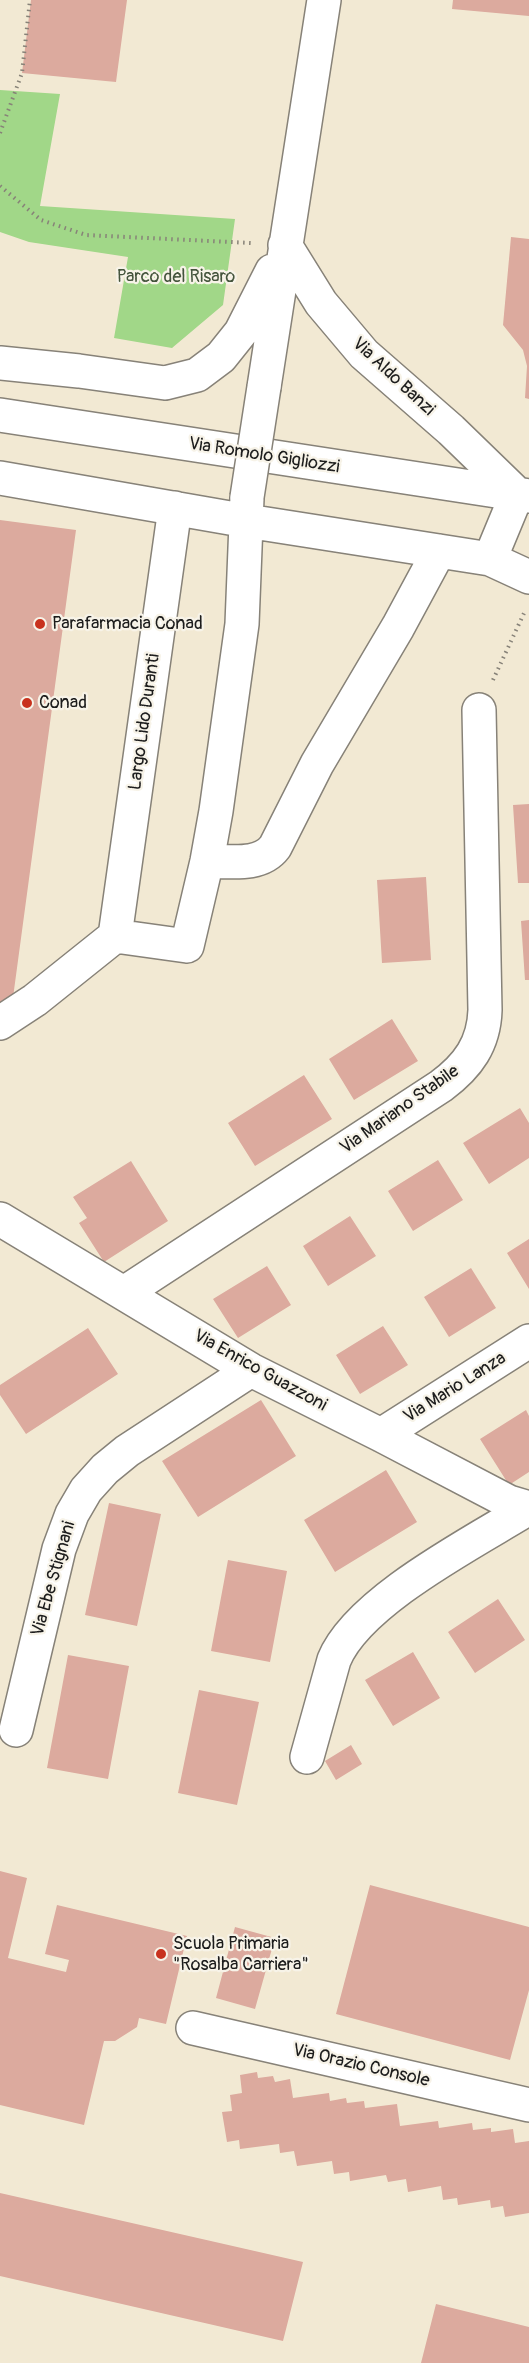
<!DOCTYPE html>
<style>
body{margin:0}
canvas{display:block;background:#f2e9d3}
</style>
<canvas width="529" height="2363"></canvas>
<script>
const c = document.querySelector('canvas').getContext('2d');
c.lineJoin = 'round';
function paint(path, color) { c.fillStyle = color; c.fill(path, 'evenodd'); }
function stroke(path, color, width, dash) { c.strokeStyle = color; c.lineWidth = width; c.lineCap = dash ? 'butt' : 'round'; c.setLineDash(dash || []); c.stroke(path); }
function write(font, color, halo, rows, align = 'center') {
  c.font = font + ' Pangolin,sans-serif'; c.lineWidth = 4.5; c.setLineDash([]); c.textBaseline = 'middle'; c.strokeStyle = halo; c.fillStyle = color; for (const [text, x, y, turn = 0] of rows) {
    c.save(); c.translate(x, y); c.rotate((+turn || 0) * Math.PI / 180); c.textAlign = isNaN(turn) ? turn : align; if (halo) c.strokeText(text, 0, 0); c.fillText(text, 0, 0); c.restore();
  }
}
paint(new Path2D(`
 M0 90 60 94 40 206 235 219 223 305 172 348 114 338 128 257 29 242 0 232Z`), '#a1d788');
paint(new Path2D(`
 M31 0H127L116 82 22 73Z
 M453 0H529V16L452 9Z
 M511 237 529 239V399L525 398 527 366 523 350 503 325Z
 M0 520 76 530 12 1005 0 1003Z
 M529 804V883H518L513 805Z
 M426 877 431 960 382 963 377 880Z
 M529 920V980H525L521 921Z
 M392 1019 418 1061 354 1100 329 1059Z
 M304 1075 332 1119 255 1166 228 1123Z
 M520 1108 529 1123V1158L489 1184 463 1143Z
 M438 1160 463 1200 413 1231 388 1191Z
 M131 1161 168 1221 104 1262 79 1223 87 1218 73 1197Z
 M350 1216 376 1256 328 1286 303 1246Z
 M529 1239V1289L507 1253Z
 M267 1266 291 1305 238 1338 213 1299Z
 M471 1268 496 1308 449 1337 424 1297Z
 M383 1326 408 1365 360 1394 336 1355Z
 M88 1328 118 1374 26 1434 0 1395V1385Z
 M261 1400 296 1456 198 1517 162 1461Z
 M526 1410 529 1416V1472L509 1485 480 1439Z
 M386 1470 417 1522 335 1572 304 1520Z
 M109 1503 161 1514 137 1626 85 1615Z
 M228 1560 287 1571 270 1662 211 1651Z
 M498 1599 525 1640 475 1673 448 1632Z
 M413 1652 440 1698 393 1726 365 1680Z
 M68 1655 129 1666 108 1779 47 1768Z
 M199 1690 259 1702 237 1805 178 1793Z
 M351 1745 362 1764 336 1780 325 1761Z
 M0 1871 27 1878 8 1958 66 1972 69 1960 45 1954 57 1905 187 1936 166 2024 139 2018 137 2027 115 2041H104L84 2125 0 2105Z
 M370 1885 529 1927V1990L510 2060 336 2014Z
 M235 1927 275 1938 255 2009 216 1998Z
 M257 2072 258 2078 273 2076 275 2082 290 2079 293 2098 329 2093 330 2101 346 2098 347 2103 364 2101 365 2108 397 2104 400 2126 438 2121 439 2128 472 2123 473 2130 491 2128V2132L513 2129 515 2143 529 2141V2213L505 2217 503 2206 491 2208 490 2200 458 2205 457 2198 443 2200 441 2186 408 2192 406 2179 388 2182 386 2175 350 2181 349 2172 334 2174 332 2161 297 2166 294 2151 280 2153 279 2144 240 2149 239 2140 227 2142 222 2112 232 2111 230 2095 242 2093 240 2075Z
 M0 2193 303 2262 283 2341 0 2276Z
 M436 2304 529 2327V2363H421Z`), '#dcaa9e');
const minor = new Path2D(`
 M285 245 321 303 364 354 451 430 517 494
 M0 363 79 371 165 383 197 375 221 357 241 332 272 271
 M264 387 324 0
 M0 415 529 496
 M0 478 247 521 490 559 517 494
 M490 559 529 577
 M207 861C230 861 260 867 275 847L317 764 398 627 439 551
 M115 936 187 946 207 861 216 811 242 624 247 498
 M0 1023 35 1000 115 936 175 508
 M0 1219 251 1370 381 1435 509 1502 529 1508
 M124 1293 441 1086C468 1066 484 1044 485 1010L479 710
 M381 1435 529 1341
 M16 1730 59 1549 72 1514 86 1490 105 1469 127 1451 251 1370
 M307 1757 334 1660C358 1601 474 1542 529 1508
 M193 2028 529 2105`);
stroke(minor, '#878278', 36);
stroke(new Path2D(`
 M0 133 22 73 30 0
 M0 186 41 220 86 235 251 243
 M493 680 525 611`), '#878278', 4, [1.5, 4.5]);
stroke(minor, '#fff', 33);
const minorBridge = new Path2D(`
 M247 497 264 387`);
stroke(minorBridge, '#878278', 36, []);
stroke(minorBridge, '#fff', 33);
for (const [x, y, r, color] of [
 [40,624,6,"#c8321e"],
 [27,703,6,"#c8321e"],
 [161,1954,6,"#c8321e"]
]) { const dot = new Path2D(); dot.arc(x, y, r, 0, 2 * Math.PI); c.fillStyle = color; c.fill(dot); stroke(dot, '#f7f3e8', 2); }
write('18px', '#44543c', '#f7f3e8', [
 ["Parco del Risaro",176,277]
]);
write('18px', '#1c1c1c', '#f7f3e8', [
 ["Via Aldo Banzi",393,377,43],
 ["Via Romolo Gigliozzi",264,456,9],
 ["Largo Lido Duranti",145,722,-82],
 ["Via Mariano Stabile",400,1110,-35],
 ["Via Enrico Guazzoni",260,1371,29],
 ["Via Mario Lanza",455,1388,-32],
 ["Via Ebe Stignani",54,1579,-74],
 ["Via Orazio Console",361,2066,13]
]);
write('18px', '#1c1c1c', '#f7f3e8', [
 ["Parafarmacia Conad",52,624],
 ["Conad",39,703],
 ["Scuola Primaria",173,1944],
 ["\"Rosalba Carriera\"",173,1965]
], 'left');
</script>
